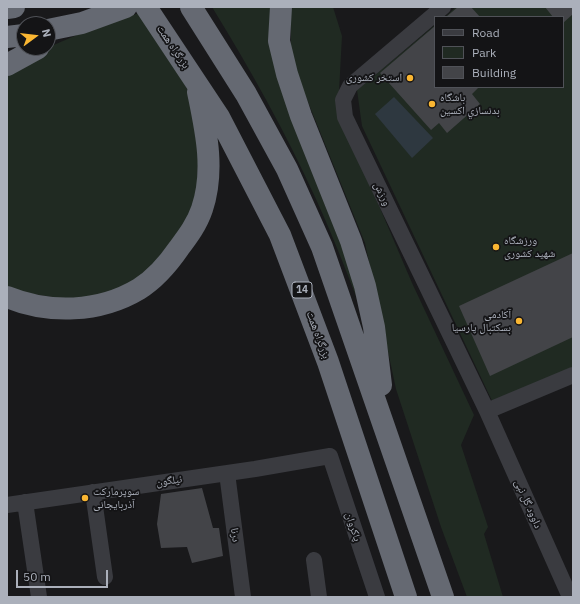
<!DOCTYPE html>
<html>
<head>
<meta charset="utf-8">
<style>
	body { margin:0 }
	#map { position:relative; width:580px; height:604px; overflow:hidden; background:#19191b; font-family:"IBM Plex Sans",sans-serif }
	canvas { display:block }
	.frame { position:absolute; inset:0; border:8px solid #abb0bb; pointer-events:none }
	.legend { position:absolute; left:434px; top:16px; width:130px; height:72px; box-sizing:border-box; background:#141416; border:1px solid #505258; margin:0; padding:5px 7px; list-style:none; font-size:12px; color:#abb0bb }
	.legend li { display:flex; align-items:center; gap:8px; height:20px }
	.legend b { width:20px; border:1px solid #505258 }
	.north { position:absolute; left:16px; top:16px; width:40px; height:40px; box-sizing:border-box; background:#141416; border:1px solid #505258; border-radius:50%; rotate:75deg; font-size:11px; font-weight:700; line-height:16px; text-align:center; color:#abb0bb }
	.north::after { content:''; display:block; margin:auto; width:14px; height:18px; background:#fab632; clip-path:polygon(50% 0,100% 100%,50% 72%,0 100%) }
	.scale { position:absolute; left:16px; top:570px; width:92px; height:18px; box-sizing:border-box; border:2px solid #abb0bb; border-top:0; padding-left:5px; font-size:12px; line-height:14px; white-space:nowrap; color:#abb0bb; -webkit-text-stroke:3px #141416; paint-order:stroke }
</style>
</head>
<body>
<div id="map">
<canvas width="580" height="604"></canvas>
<div class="frame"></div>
<ul class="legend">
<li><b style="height:5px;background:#3a3b40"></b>Road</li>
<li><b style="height:11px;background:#202a22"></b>Park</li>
<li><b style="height:11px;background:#434448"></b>Building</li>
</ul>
<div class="north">N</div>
<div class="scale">50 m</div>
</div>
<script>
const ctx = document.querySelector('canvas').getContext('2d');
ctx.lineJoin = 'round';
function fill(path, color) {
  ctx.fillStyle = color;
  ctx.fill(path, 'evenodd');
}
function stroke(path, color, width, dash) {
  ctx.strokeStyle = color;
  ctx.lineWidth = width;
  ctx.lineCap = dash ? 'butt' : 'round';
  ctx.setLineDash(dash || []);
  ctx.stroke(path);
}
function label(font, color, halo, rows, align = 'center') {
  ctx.font = font + ' "IBM Plex Sans","Noto Naskh Arabic",sans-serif';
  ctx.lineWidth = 3.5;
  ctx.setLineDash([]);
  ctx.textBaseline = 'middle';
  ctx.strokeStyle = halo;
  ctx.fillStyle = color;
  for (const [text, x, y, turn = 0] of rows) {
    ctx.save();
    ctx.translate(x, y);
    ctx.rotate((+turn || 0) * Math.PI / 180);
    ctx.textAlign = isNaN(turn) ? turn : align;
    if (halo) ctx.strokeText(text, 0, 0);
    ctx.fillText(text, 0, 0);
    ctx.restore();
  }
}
fill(new Path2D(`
	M212 7H275L328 202 368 327C351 284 335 240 315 197 285 131 250 69 212 7Z
	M293 7H333L342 36 338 110 412 283 474 415 461 445 488 527 484 534 503 597H467L441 527 396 389 365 243 291 60V11Z
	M456 7H573V368L494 405 362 126 357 90 435 25V87H563V17H445Z
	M142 12 184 81 200 121 196 208 143 280 85 302 7 290V71L49 47 84 32Z`), '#202a22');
fill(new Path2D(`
	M394 97 433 138 412 158 375 114Z`), '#2e3840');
fill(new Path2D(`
	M458 7H471L480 17H446Z
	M545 7H573V14L563 23V17H553Z
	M435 26V87H479L472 94 480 104 447 133 439 123 431 130 380 73Z
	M573 253V337L490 376 459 306Z
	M202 488 213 528H219L223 556 192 563 187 547 161 548 157 524 161 494Z`), '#434448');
stroke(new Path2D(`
	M443 7 350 86 343 100 345 117 487 411 570 597
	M487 411 573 375
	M227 473 243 597
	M93 492 105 577
	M25 502 39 597
	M7 505 255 469 330 456 377 597
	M314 560 319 597`), '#3a3b40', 16);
stroke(new Path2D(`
	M146 7 219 117 280 235 328 362 406 597
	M191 7 246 94 287 169 322 247 443 597
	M281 7 279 41 287 74 301 116 351 241 365 286 374 327 381 385
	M7 8 14 7
	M48 30 82 23 126 7
	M7 37 24 35
	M7 65 38 48
	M7 297C49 314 99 313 139 289 155 279 168 264 179 248 188 236 197 224 202 209 215 170 206 131 198 92`), '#656972', 22);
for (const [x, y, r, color] of [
	[410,78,4,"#fab632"],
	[432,104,4,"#fab632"],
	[496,247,4,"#fab632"],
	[519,321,4,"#fab632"],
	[85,498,4,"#fab632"]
]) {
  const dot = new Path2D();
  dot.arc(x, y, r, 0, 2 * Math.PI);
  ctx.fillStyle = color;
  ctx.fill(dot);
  stroke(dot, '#141416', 1.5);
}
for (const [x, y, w] of [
	[302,290,20]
]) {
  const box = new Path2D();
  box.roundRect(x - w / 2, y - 8, w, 16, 3);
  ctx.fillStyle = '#141416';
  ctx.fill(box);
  stroke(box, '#abb0bb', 1);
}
label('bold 10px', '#abb0bb', null, [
	["14",302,290]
]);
label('11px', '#abb0bb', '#141416', [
	["بزرگراه همت",173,47,56],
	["ورزش",382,194,64],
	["بزرگراه همت",318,335,70],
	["نیلگون",169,481,-8],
	["داوود گل نبی",528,504,66],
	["پاکروان",353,527,72],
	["درنا",235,535,83]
]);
label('11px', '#abb0bb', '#141416', [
	["استخر کشوری",402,78,"right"],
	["باشگاه",440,98],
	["بدنسازي اكسين",440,111],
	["ورزشگاه",504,241],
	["شهید کشوری",504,254],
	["آکادمی",511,315,"right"],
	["بسکتبال پارسیا",511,328,"right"],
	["سوپرمارکت",93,492],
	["آذربایجانی",93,505]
], 'left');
</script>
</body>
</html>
